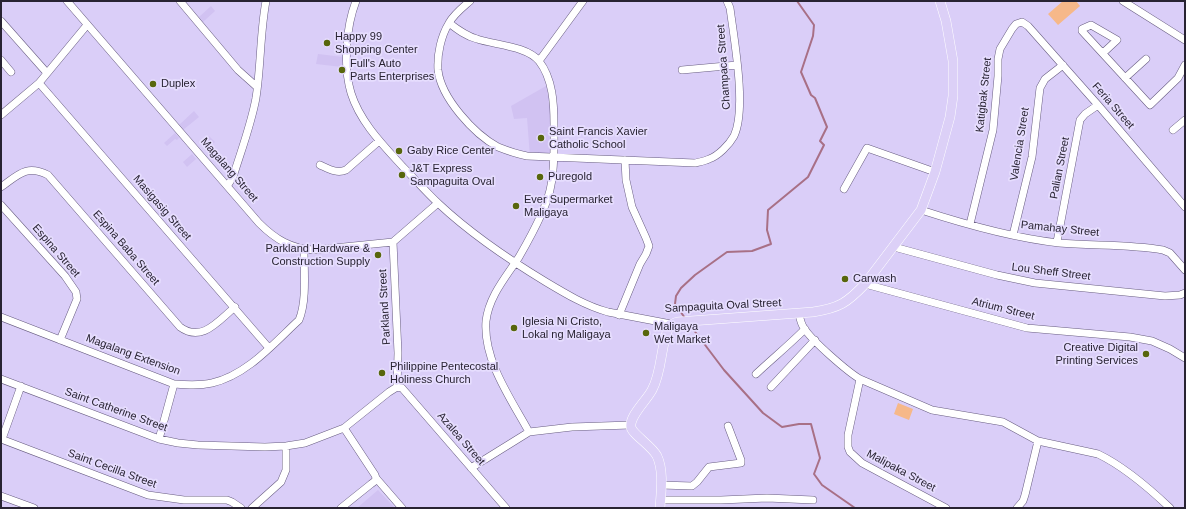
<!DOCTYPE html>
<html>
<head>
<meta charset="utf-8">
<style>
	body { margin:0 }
	#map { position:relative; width:1186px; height:509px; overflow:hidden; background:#dacef8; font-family:Helvetica,sans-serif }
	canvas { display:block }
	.frame { position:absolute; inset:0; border:2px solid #282332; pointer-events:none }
</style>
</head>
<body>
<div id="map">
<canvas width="1186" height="509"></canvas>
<div class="frame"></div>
</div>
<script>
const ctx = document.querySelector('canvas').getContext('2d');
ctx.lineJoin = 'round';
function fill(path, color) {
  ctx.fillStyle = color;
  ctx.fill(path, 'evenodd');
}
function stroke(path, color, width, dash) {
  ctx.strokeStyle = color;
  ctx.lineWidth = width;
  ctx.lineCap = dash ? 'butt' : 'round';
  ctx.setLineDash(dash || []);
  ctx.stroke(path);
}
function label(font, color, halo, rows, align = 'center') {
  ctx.font = font + ' Helvetica,sans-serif';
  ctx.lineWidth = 3.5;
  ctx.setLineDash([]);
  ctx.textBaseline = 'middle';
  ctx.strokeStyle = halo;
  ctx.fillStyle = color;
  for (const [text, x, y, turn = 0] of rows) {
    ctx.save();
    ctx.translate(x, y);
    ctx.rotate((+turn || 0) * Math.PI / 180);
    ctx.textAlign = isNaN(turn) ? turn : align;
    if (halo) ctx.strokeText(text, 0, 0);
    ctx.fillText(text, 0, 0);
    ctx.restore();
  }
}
fill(new Path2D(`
	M211 6 215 11 203 22 199 17Z
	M318 54 343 57 342 67 316 64Z
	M546 86 553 113 554 157H530L527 118 514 119 511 106Z
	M194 111 199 117 183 130 179 125Z
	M175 133 179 138 177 140 175 139 167 146 164 143Z
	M209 136 215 142 207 149 201 143Z
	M192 154 196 159 187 167 183 162Z
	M378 490 395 508H357Z`), '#d1c2f2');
fill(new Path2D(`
	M1063 1H1076L1080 6 1058 25 1048 14Z
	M898 403 913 409 909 420 894 414Z`), '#f6b889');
stroke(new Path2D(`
	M685 318 675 304 676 296 681 288 695 275 727 252 752 251 771 244 767 230 768 210 808 177 824 145 820 141 827 127 815 98 811 95 801 72 813 36 814 25 797 1
	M690 325 724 370 763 413 782 427 799 424H811L820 458 814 474 822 485 855 508`), '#a87086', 2);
const minor = new Path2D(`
	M67 1 259 223C275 239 291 249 314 250L393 242
	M180 1 238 70 257 87
	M356 1C346 27 343 66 351 93 360 122 383 145 403 167 415 179 426 192 439 204 471 234 508 259 546 282 566 294 586 306 608 312L671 324
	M470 1C462 8 454 14 449 23 441 36 437 54 438 70 441 98 474 134 498 147 508 151 517 154 527 156L695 163C699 162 705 161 709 159 718 156 729 145 734 136 747 109 734 39 730 8L727 1
	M1123 1 1185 40
	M1 21 47 73
	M449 23C458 30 466 36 477 39 495 45 527 46 539 61 553 79 554 104 554 125 554 145 555 165 551 185 548 206 530 238 519 257 506 277 489 296 486 321 483 360 511 399 529 432
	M1103 53 1117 40 1091 25 1082 29V31L1150 105 1178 78 1185 65
	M1 60 11 72
	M539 61 583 1
	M682 70 737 65
	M1125 78 1146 59
	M39 83 269 348
	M1 115 39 83 87 25
	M1173 130 1185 120
	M320 165C329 169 337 174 346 170L379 141
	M228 185 233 177C241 151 251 125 256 98 261 66 260 33 266 1
	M1 187C18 175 26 164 48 175L180 327C202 343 218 321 235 307
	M844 189 867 148 935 172
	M1 205 65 276 76 292 77 299 60 340
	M921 210C964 224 1014 238 1059 243 1093 246 1129 244 1163 250L1170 253 1185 270
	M970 224 993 130 998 76V59L1000 49 1012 29 1016 24 1022 22 1028 26 1098 105 1185 207
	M1013 235 1032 157 1040 88 1045 79 1063 65
	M393 242 398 353 397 387
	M393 242 438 203
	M1057 242 1080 120 1085 114 1098 105
	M894 247 997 275 1035 283 1165 296 1180 295 1185 293
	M865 284 1027 328 1130 337 1152 341 1170 349 1185 358
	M799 314C800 319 801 324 804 328 812 341 848 372 860 379L932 410 1003 422 1038 441 1098 454C1123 466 1150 489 1170 508
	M619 315 640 264 646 254 649 246 646 238 632 207 626 180 625 160
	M1 317 174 384C187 385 199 386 212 383 247 375 273 344 299 320 307 301 304 271 304 249
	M756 374C772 359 789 345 805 329
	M1 379 159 439 178 443 198 445 265 447 286 446 305 443 344 428 389 392 397 387
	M860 379 848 435V447L850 452 862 463 946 508
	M397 387 402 388 506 508
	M771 387 815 340
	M344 428 375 475 376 478 402 508
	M1 439 148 495 184 500H227L232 502 241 508
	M2 439 21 386
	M159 439 174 384
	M471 468 529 432 572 427 630 425
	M661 485 692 486 697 482 709 467 741 463V460L728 426
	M1 496 34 508
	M661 500H721L767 498 813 500
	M252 508 281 482 286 470V446
	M341 508 371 484 375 481 376 478
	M1017 508 1023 501 1025 495 1038 441`);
const major = new Path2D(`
	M660 508C661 492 664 471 657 456 652 446 632 434 631 427 629 416 647 400 652 390 663 370 660 343 670 325L677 322 813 312C839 308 847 303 865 284L921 210 935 172 950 117 953 96V61L946 21 940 1`);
stroke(minor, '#685d81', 8);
stroke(major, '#fff', 10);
stroke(minor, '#fff', 7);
stroke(major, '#dcd0f7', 9);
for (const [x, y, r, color] of [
	[327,43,4,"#58660c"],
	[342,70,4,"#58660c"],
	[153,84,4,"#58660c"],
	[541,138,4,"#58660c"],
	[399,151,4,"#58660c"],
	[402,175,4,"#58660c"],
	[540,177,4,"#58660c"],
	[516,206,4,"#58660c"],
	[378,255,4,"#58660c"],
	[845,279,4,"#58660c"],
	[514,328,4,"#58660c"],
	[646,333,4,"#58660c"],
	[1146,354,4,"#58660c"],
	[382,373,4,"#58660c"]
]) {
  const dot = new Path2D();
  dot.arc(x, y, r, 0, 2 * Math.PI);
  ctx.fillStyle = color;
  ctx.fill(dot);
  stroke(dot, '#e6ddfe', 1.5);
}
label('11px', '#282332', '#e6ddfe', [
	["Happy 99",335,37],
	["Shopping Center",335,50],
	["Full's Auto",350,64],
	["Parts Enterprises",350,77],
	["Duplex",161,84],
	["Saint Francis Xavier",549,132],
	["Catholic School",549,145],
	["Gaby Rice Center",407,151],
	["J&T Express",410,169],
	["Sampaguita Oval",410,182],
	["Puregold",548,177],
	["Ever Supermarket",524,200],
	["Maligaya",524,213],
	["Parkland Hardware &",370,249,"right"],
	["Construction Supply",370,262,"right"],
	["Carwash",853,279],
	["Iglesia Ni Cristo,",522,322],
	["Lokal ng Maligaya",522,335],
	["Maligaya",654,327],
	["Wet Market",654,340],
	["Creative Digital",1138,348,"right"],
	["Printing Services",1138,361,"right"],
	["Philippine Pentecostal",390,367],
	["Holiness Church",390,380]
], 'left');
label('11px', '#282332', '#e6ddfe', [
	["Champaca Street",724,67,-94],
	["Katigbak Street",984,95,-84],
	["Feria Street",1113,106,49],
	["Valencia Street",1020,144,-81],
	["Palian Street",1060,168,-79],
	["Magalang Street",229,170,49],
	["Masigasig Street",162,208,49],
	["Pamahay Street",1060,229,6],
	["Espina Baba Street",126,248,49],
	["Espina Street",56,251,49],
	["Lou Sheff Street",1051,272,7],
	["Sampaguita Oval Street",723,306,-3],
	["Parkland Street",385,307,-93],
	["Atrium Street",1003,309,14],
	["Magalang Extension",133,355,20],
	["Saint Catherine Street",116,410,20],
	["Azalea Street",461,439,49],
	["Saint Cecilla Street",112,469,20],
	["Malipaka Street",901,471,28]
]);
</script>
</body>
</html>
